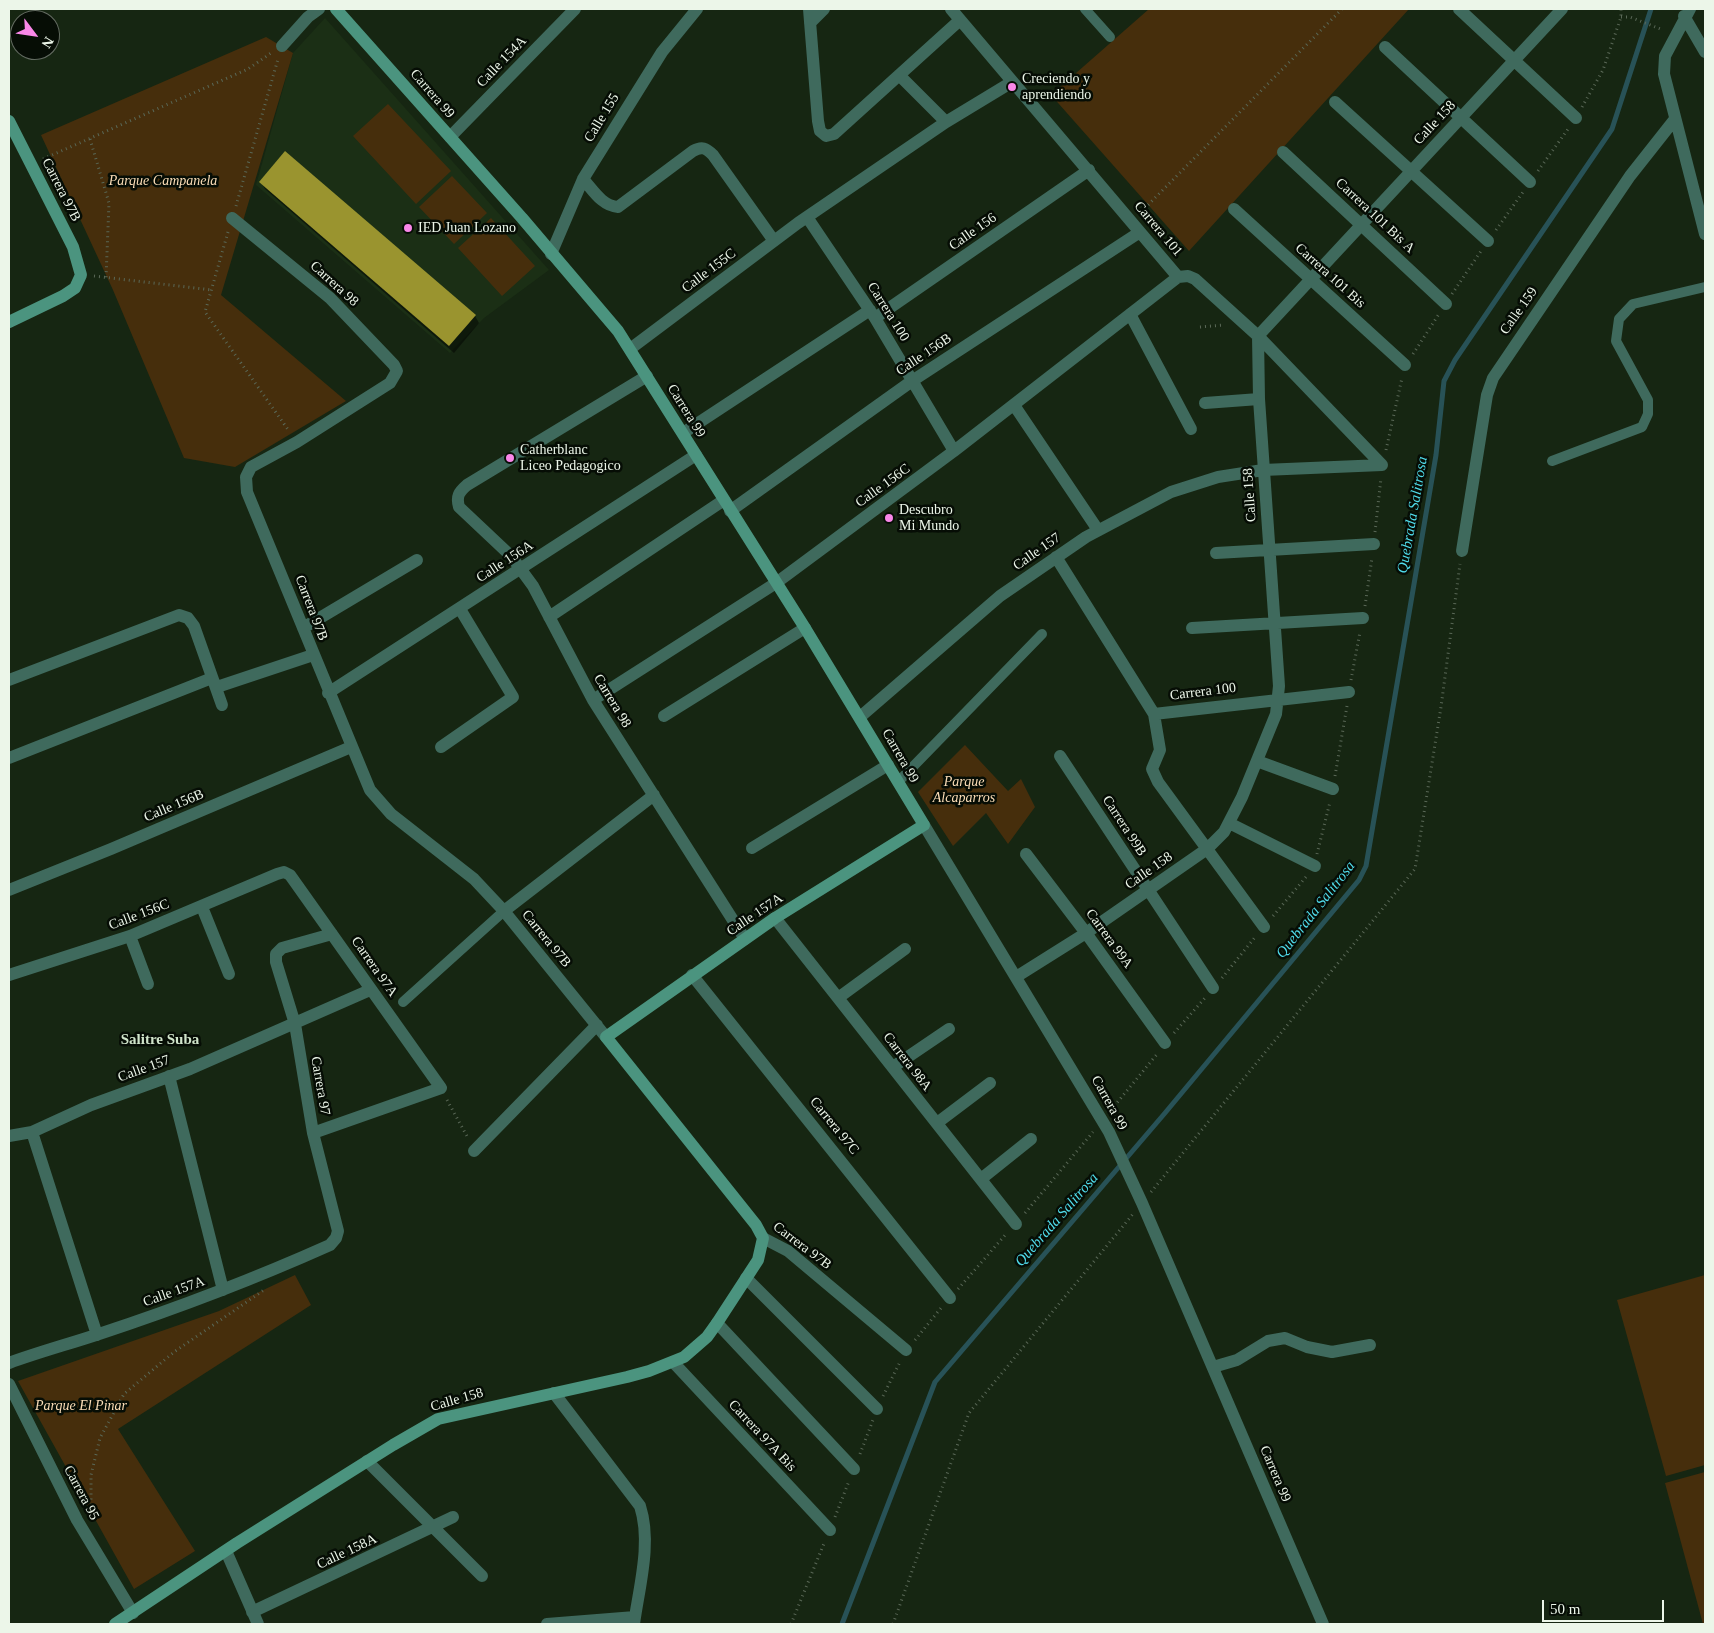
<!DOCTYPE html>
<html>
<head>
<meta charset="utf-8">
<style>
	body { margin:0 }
	#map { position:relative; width:1714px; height:1633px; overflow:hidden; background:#162612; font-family:Georgia,serif }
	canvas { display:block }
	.frame { position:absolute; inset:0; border:10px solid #ecf6e9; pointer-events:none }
	.north { position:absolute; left:10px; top:10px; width:50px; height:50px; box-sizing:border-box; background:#060d05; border:1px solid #626a60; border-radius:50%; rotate:121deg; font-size:14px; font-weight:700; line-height:20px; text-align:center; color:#ecf6e9 }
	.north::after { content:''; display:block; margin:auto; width:18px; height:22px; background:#f987e8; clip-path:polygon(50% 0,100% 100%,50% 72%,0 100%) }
	.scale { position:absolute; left:1542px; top:1600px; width:122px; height:22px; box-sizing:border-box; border:2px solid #ecf6e9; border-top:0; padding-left:6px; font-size:15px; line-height:18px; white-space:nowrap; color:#ecf6e9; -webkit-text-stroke:4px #060d05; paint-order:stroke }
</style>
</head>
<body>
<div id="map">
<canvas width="1714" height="1633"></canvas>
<div class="frame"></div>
<div class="north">N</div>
<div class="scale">50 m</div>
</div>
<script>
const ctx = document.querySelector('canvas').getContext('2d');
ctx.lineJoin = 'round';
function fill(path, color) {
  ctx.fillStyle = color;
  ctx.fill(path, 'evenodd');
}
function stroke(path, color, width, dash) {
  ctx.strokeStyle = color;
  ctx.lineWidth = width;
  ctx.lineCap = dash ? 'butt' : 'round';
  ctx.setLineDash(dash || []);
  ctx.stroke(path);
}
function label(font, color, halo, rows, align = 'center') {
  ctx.font = font + ' Georgia,serif';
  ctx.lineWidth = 5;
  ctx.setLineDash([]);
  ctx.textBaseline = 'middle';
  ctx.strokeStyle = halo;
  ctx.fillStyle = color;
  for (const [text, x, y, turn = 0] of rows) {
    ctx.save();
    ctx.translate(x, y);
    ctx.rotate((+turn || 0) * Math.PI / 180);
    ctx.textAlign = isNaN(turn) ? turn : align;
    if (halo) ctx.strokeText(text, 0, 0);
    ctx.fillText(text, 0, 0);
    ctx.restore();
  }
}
fill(new Path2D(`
	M325 18 549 270 484 318 450 353 256 185 293 53Z`), '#1b2f15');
fill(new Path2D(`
	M1149 9H1409L1189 251 1051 95Z
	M266 37 293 53 221 295 346 401 235 467 184 458 113 290 41 135Z
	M388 104 451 171 416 204 353 136Z
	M452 176 487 213 454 244 419 207Z
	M491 218 535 266 502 296 458 248Z
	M965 745 1008 791 1021 779 1035 807 1008 844 986 813 953 846 918 792Z
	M295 1275 311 1305 118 1429 195 1551 134 1589 18 1381 219 1311Z
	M1705 1275V1465L1666 1476 1617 1300Z
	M1705 1472V1624H1703L1665 1483Z`), '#462e0c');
fill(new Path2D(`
	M261 182 475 316 479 323 454 353 265 189Z`), '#0007');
stroke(new Path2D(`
	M842 1624 935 1382 1165 1113 1359 880 1366 866 1436 455 1444 381 1455 360 1612 129 1651 9`), '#285257', 5);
fill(new Path2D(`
	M285 151 476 315 449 346 259 182Z`), '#9a942f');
stroke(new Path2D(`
	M1621 17H1630L1663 30
	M1582 107 1603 70 1621 17V9
	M90 139 109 203 106 278
	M43 159 248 69 271 53
	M1538 171 1568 129
	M236 206 278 59
	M1141 212 1342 9
	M1496 230 1523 192
	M228 232 205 312 289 431
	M94 276 212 290
	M1452 294 1481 251
	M1200 327 1224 325
	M1413 354 1439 314
	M1386 450 1402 378
	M1375 532 1381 478
	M1365 606 1372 558
	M1351 680 1360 632
	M1335 776 1347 706
	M1317 854 1330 802
	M1273 916 1306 877
	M1222 978 1256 936
	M1174 1033 1205 998
	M447 1100 468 1138
	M1111 1110 1158 1053
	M1151 1192 1415 869 1441 707 1460 564
	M1025 1213 1093 1132
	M958 1289 1007 1233
	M915 1340 941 1308
	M883 1396 900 1362
	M860 1454 873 1420
	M88 1513 91 1511V1475L100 1438 124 1394 174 1352 264 1290
	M835 1517 849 1481
	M791 1624 825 1541
	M893 1624 969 1413 1133 1214`), '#5a6857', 3, [1, 4]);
stroke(new Path2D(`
	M1085 9 1110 37
	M1552 461 1642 427 1648 414V400L1616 341 1619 319 1633 304 1705 287
	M898 782 1042 634
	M403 1002 504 911`), '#3f6a5d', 10);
stroke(new Path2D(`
	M809 9 818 121 820 131 826 136 834 134 960 20
	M951 9 1178 277
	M1459 9 1576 118
	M1690 9 1665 56 1664 74 1705 234
	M1684 16 1705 52
	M810 23 824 9
	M282 46 308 17 319 9
	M1385 47 1530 182
	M899 75 946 122
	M1335 102 1488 241
	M450 137 575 9
	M1283 152 1446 304
	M583 179C593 190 602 206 618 207L693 151C702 146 706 148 713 155L774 241
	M1234 209 1405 365
	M807 217 875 318 954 451
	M232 218 330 298 394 365 397 371 390 383 297 442 251 467 246 477 247 492 370 790 391 814 474 879 504 911 606 1037
	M551 254 583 179 662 52 697 9
	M1178 277 1188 276 1195 279 1258 336 1382 465
	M1130 314 1191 429
	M875 318 1089 170
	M630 349 798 223 946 122 1012 82
	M647 376 467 485C459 492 456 496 459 507L511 556 533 586 593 700 745 939
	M1205 403 1259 399
	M1014 405 1098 530
	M683 433 870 310
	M730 511 912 381 1140 232
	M1462 551 1487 395 1493 378 1630 176 1675 119
	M1216 553 1374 544
	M1056 557 1154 714 1160 750 1152 769 1158 782 1264 927
	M549 617 724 500
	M303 628 417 560
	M1192 628 1363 618
	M9 680 179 615 188 618 194 626 222 705
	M217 687 313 655
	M328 693 696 455
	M593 700 776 583 954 451 1178 277
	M1154 714 1349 692
	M664 716 805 628
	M860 717 1000 596 1086 537 1171 492 1218 477 1263 470 1382 465
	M441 747 513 697 460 609
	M1060 756 1213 988
	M9 758 212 678
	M1257 761 1333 789
	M1229 823 1315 866
	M924 825 1109 1132 1142 1203 1323 1624
	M752 848 888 765
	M1026 854 1086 933 1165 1043
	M9 890 111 849 351 747
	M202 907 229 974
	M504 911 654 795
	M775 918 1016 1224
	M130 936 148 984
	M9 975 130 936 277 874 284 872 290 875 441 1088 313 1133
	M692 975 950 1298
	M1016 977 1086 933 1207 849 1224 832 1242 797 1276 714 1279 686 1259 399 1258 336 1562 9
	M838 998 905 949
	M893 1067 949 1029
	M169 1076 223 1290
	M937 1123 990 1083
	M32 1132 97 1335
	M9 1136 32 1132 91 1105 190 1069 370 990
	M474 1151 597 1025
	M981 1179 1031 1139
	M763 1238 788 1251 906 1350
	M746 1278 877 1409
	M717 1323 854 1469
	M673 1362 830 1530
	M9 1363C39 1352 69 1344 99 1334 178 1308 254 1279 330 1245L336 1238 338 1231 313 1133 295 1024 276 962V954L282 948 332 934
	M1213 1367 1237 1360 1268 1341 1285 1338 1307 1347 1332 1352 1370 1345
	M9 1384 77 1520 133 1613
	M554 1393 640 1506C652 1543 639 1587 634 1624
	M367 1461 482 1576
	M226 1551 258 1624
	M252 1612 453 1517
	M547 1624 635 1617`), '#3f6a5d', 12);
stroke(new Path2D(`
	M9 121 73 247 81 275 75 288 63 296 9 322
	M115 1624 237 1543 393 1445 438 1419 627 1377 649 1371 684 1357 707 1337 717 1323 758 1260 763 1238 756 1225 606 1037 775 918 924 825 805 628 618 331 522 218 336 9`), '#4b947f', 12);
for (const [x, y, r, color] of [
	[1012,87,5,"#f987e8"],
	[408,228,5,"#f987e8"],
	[510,458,5,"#f987e8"],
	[889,518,5,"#f987e8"]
]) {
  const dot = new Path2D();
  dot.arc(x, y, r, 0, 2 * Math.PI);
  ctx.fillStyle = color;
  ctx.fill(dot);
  stroke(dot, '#060d05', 2);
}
label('14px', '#ecf6e9', '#060d05', [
	["Calle 154A",502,62,-46],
	["Carrera 99",432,94,49],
	["Calle 155",602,118,-59],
	["Calle 158",1435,123,-47],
	["Carrera 97B",61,190,63],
	["Carrera 101 Bis A",1375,216,43],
	["Carrera 101",1158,229,50],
	["Calle 156",973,232,-35],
	["Calle 155C",709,271,-37],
	["Carrera 101 Bis",1330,276,42],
	["Carrera 98",334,284,42],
	["Calle 159",1519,311,-55],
	["Carrera 100",888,312,58],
	["Calle 156B",924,355,-34],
	["Carrera 99",686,411,58],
	["Calle 156C",883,486,-36],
	["Calle 158",1250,495,-94],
	["Calle 157",1037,552,-35],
	["Calle 156A",505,562,-33],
	["Carrera 97B",311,608,69],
	["Carrera 100",1203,692,-7],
	["Carrera 98",612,701,59],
	["Carrera 99",900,756,60],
	["Calle 156B",174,806,-23],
	["Carrera 99B",1124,826,57],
	["Calle 158",1149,871,-35],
	["Calle 156C",139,915,-21],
	["Calle 157A",755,915,-34],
	["Carrera 97B",546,939,51],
	["Carrera 99A",1109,939,54],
	["Carrera 97A",374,967,55],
	["Carrera 98A",907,1062,52],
	["Calle 157",144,1069,-20],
	["Carrera 97",320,1086,80],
	["Carrera 99",1109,1103,61],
	["Carrera 97C",834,1126,51],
	["Carrera 97B",802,1246,37],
	["Calle 157A",174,1292,-20],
	["Calle 158",457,1400,-16],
	["Carrera 97A Bis",762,1436,47],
	["Carrera 99",1275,1474,67],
	["Carrera 95",81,1493,62],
	["Calle 158A",347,1552,-25]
]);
label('14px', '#ecf6e9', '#060d05', [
	["Creciendo y",1022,79],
	["aprendiendo",1022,95],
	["IED Juan Lozano",418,228],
	["Catherblanc",520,450],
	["Liceo Pedagogico",520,466],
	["Descubro",899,510],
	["Mi Mundo",899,526]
], 'left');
label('italic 14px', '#fadcb6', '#060d05', [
	["Parque Campanela",163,181],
	["Parque",964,782],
	["Alcaparros",964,798],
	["Parque El Pinar",81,1406]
]);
label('italic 15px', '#50dceb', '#060d05', [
	["Quebrada Salitrosa",1413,515,-80],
	["Quebrada Salitrosa",1316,910,-52],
	["Quebrada Salitrosa",1057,1220,-49]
]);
label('bold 15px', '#d0e4ca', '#060d05', [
	["Salitre Suba",160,1040]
]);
</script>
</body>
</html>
